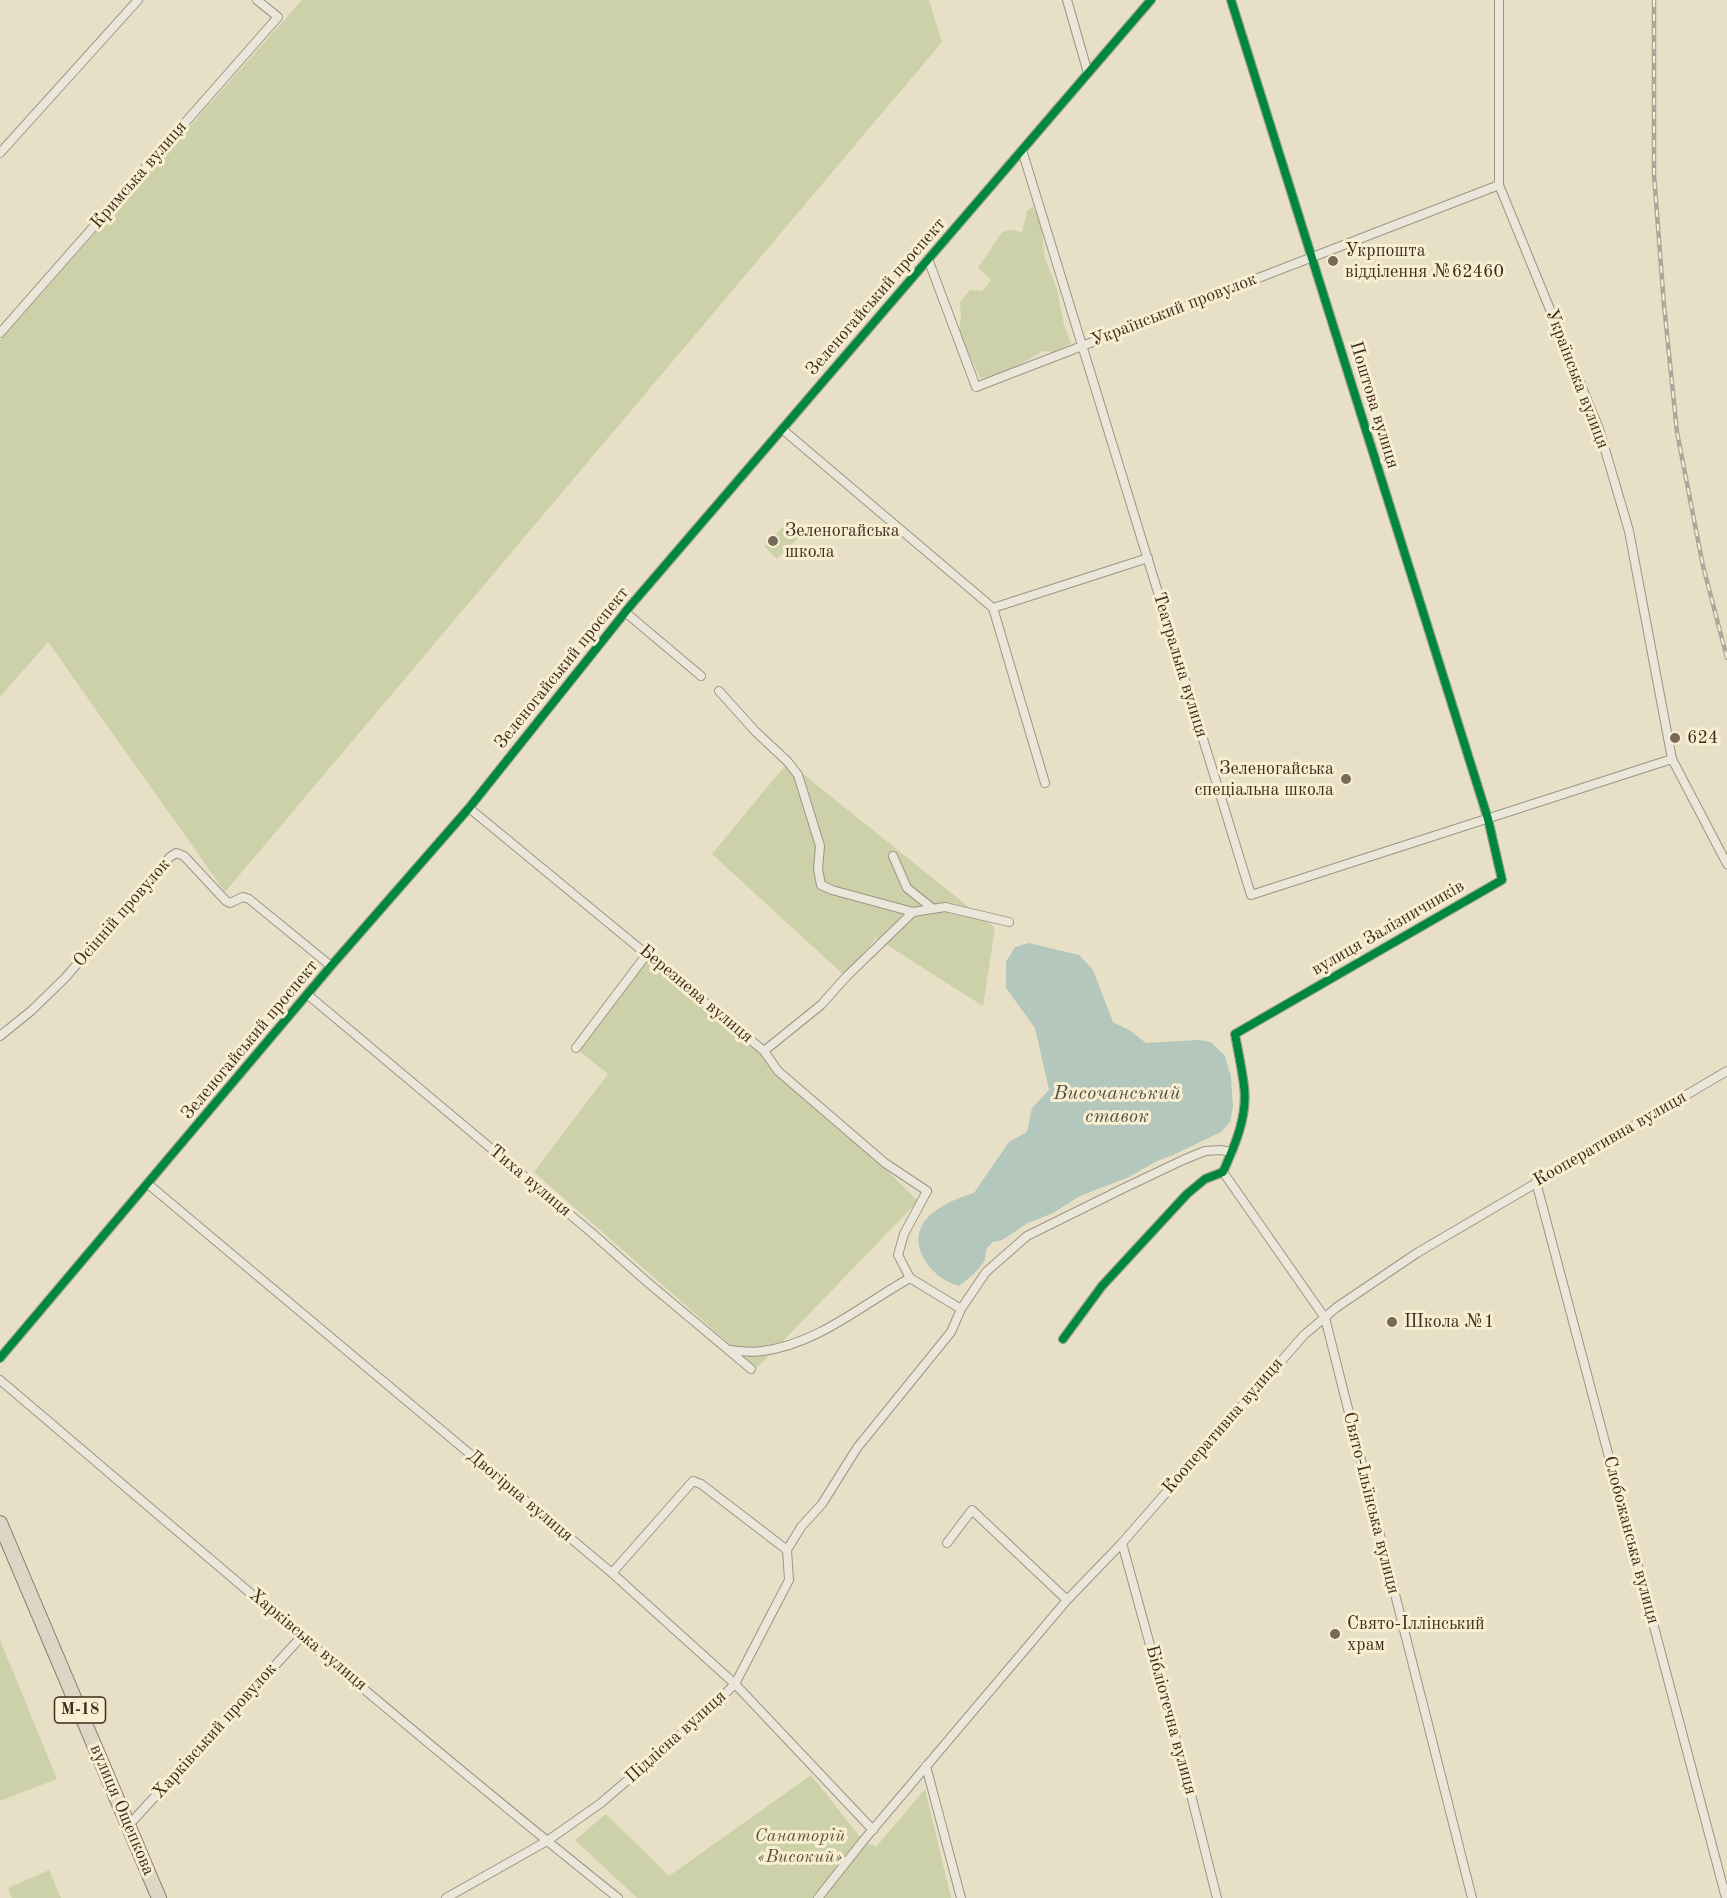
<!DOCTYPE html>
<html>
<head>
<meta charset="utf-8">
<style>
	body { margin:0 }
	canvas { display:block; background:#e7dfc6 }
</style>
</head>
<body>
<canvas width="1727" height="1898"></canvas>
<script>
const ctx = document.querySelector('canvas').getContext('2d');
ctx.lineJoin = 'round';
function fill(path, color) {
  ctx.fillStyle = color;
  ctx.fill(path, 'evenodd');
}
function stroke(path, color, width, dash) {
  ctx.strokeStyle = color;
  ctx.lineWidth = width;
  ctx.lineCap = dash ? 'butt' : 'round';
  ctx.setLineDash(dash || []);
  ctx.stroke(path);
}
function label(font, color, halo, rows, align = 'center') {
  ctx.font = font + ' "Old Standard TT",serif';
  ctx.lineWidth = 6;
  ctx.setLineDash([]);
  ctx.textBaseline = 'middle';
  ctx.strokeStyle = halo;
  ctx.fillStyle = color;
  for (const [text, x, y, turn = 0] of rows) {
    ctx.save();
    ctx.translate(x, y);
    ctx.rotate((+turn || 0) * Math.PI / 180);
    ctx.textAlign = isNaN(turn) ? turn : align;
    if (halo) ctx.strokeText(text, 0, 0);
    ctx.fillText(text, 0, 0);
    ctx.restore();
  }
}
fill(new Path2D(`
	M302 0H929L942 42 225 892 48 642 0 697V340Z
	M1033 206 1042 227 1044 255 1057 289 1064 325 1071 343 1055 352 1043 351C1024 363 1003 375 980 378L959 331 961 318 960 302 970 290 982 291 991 280 978 268 1002 232 1011 230 1022 232 1027 211Z
	M788 522 801 535 777 559 764 546Z
	M788 762 995 928 983 1006 876 938 846 977 712 854Z
	M647 954 764 1051 918 1201 757 1368 534 1172 608 1074 576 1048Z
	M0 1640 57 1779 0 1801Z
	M811 1775 863 1841 876 1847 925 1789 951 1898H637L575 1840 606 1814 669 1876Z
	M49 1870 61 1898H12L8 1888Z`), '#cdd1a9');
fill(new Path2D(`
	M1029 943 1079 955 1093 970 1113 1022 1129 1030 1146 1043 1199 1040 1211 1042 1225 1056 1231 1077 1233 1107 1230 1122 1221 1132 1173 1155 1157 1161 1129 1177 1080 1196 1053 1213 1028 1223 1002 1240 993 1242 987 1248 984 1262 974 1274 959 1286C945 1282 934 1274 926 1262 902 1223 941 1203 974 1193L1009 1142 1027 1132 1032 1108 1049 1090 1035 1028 1006 988V962L1015 947Z`), '#b4c7bc');
const street = new Path2D(`
	M1067 0 1088 73
	M1499 0V185L1599 429 1629 531 1672 759 1727 864
	M1022 150 1251 895 1672 759
	M0 153 138 0
	M928 259 976 387 1499 185
	M0 333 278 17 257 0
	M782 429 993 608 1045 783
	M993 608 1148 558
	M625 612 701 676
	M719 691 755 731 788 762 798 775 820 846 818 869 821 885 832 890 913 912 945 907 1009 922
	M469 808 764 1051 821 1005 846 977 913 912
	M893 856 907 888 932 908
	M308 995 592 1233 646 1281 751 1369
	M0 1036 31 1011 65 978 170 857 176 853 184 856 226 901 230 903 243 897 249 899 331 966
	M576 1048 647 954
	M764 1051 778 1071 885 1163 927 1191 904 1234 898 1255 910 1278 961 1309
	M1223 1172 1325 1318 1472 1898
	M1536 1182 1726 1898
	M148 1184 612 1573 735 1684 873 1830
	M1063 1339 1102 1286 1187 1194 1205 1179 1223 1172C1235 1145 1248 1116 1244 1086 1242 1069 1238 1051 1235 1034L1502 880 1488 819 1231 0
	M730 1350C741 1351 752 1353 762 1351 818 1344 863 1304 910 1278
	M0 1358 331 966 469 808 631 605 1151 0
	M0 1380C205 1554 408 1730 618 1898
	M947 1543 972 1510 1067 1600
	M1122 1543 1189 1787 1217 1898
	M612 1573 693 1481 701 1484 787 1550
	M926 1766 961 1898
	M128 1826 302 1636
	M446 1898 547 1841 601 1803 703 1715 735 1684 789 1580 787 1550 801 1527 822 1504 857 1448 951 1332 961 1309 986 1272 1027 1236 1122 1189 1183 1160 1205 1151 1220 1150 1232 1152
	M818 1898 863 1841 1067 1600 1122 1543 1304 1335 1337 1307 1417 1253 1727 1071`);
const highway = new Path2D(`
	M0 1523 159 1898`);
stroke(street, '#9c9586', 10);
stroke(highway, '#847d6f', 16);
stroke(street, '#eae7da', 8);
stroke(highway, '#ded6c5', 14);
const rail = new Path2D(`
	M1654 0V175L1664 305 1677 432 1703 566 1727 658`);
stroke(rail, '#aca79c', 4.5);
stroke(rail, '#f8eed1', 2, [7]);
stroke(new Path2D(`
	M1063 1339 1102 1286 1187 1194 1205 1179 1223 1172C1235 1145 1248 1116 1244 1086 1242 1069 1238 1051 1235 1034L1502 880 1488 819 1231 0
	M0 1358 331 966 469 808 631 605 1151 0`), '#00873e', 8);
for (const [x, y, r, color] of [
	[1333,261,6,"#796958"],
	[773,541,6,"#796958"],
	[1675,738,6,"#796958"],
	[1346,779,6,"#796958"],
	[1392,1322,6,"#796958"],
	[1335,1634,6,"#796958"]
]) {
  const dot = new Path2D();
  dot.arc(x, y, r, 0, 2 * Math.PI);
  ctx.fillStyle = color;
  ctx.fill(dot);
  stroke(dot, '#f8eed1', 2);
}
for (const [x, y, w] of [
	[80,1710,51]
]) {
  const box = new Path2D();
  box.roundRect(x - w / 2, y - 13, w, 26, 4.5);
  ctx.fillStyle = '#f8eed1';
  ctx.fill(box);
  stroke(box, '#3e2a1d', 1.5);
}
label('bold 16px', '#3e2a1d', null, [
	["М-18",80,1710]
]);
label('18px', '#3e2a1d', '#f8eed1', [
	["Кримська вулиця",139,175,-49],
	["Зеленогайський проспект",876,297,-49],
	["Український провулок",1174,310,-21],
	["Українська вулиця",1577,379,69],
	["Поштова вулиця",1374,405,73],
	["Театральна вулиця",1180,665,73],
	["Зеленогайський проспект",562,668,-51],
	["Осінній провулок",122,913,-49],
	["вулиця Залізничників",1388,928,-30],
	["Березнева вулиця",696,994,40],
	["Зеленогайський проспект",250,1040,-50],
	["Кооперативна вулиця",1610,1139,-30],
	["Тиха вулиця",530,1181,40],
	["Кооперативна вулиця",1223,1426,-49],
	["Двогірна вулиця",520,1496,40],
	["Свято-Ільїнська вулиця",1371,1503,76],
	["Слобожанська вулиця",1631,1540,75],
	["Харківська вулиця",308,1640,40],
	["Бібліотечна вулиця",1171,1720,75],
	["Харківський провулок",215,1731,-48],
	["Підлісна вулиця",676,1737,-42],
	["вулиця Ощепкова",122,1810,67]
]);
label('18px', '#3e2a1d', '#f8eed1', [
	["Укрпошта",1345,251],
	["відділення №62460",1345,272],
	["Зеленогайська",785,531],
	["школа",785,552],
	["624",1687,738],
	["Зеленогайська",1334,769,"right"],
	["спеціальна школа",1334,790,"right"],
	["Школа №1",1404,1322],
	["Свято-Іллінський",1347,1624],
	["храм",1347,1645]
], 'left');
label('italic 18px', '#5c513a', '#f8eed1', [
	["Санаторій",800,1836],
	["«Високий»",800,1857]
]);
label('italic 20px', '#564f44', '#f8eed1', [
	["Височанський",1117,1094],
	["ставок",1117,1117]
]);
</script>
</body>
</html>
